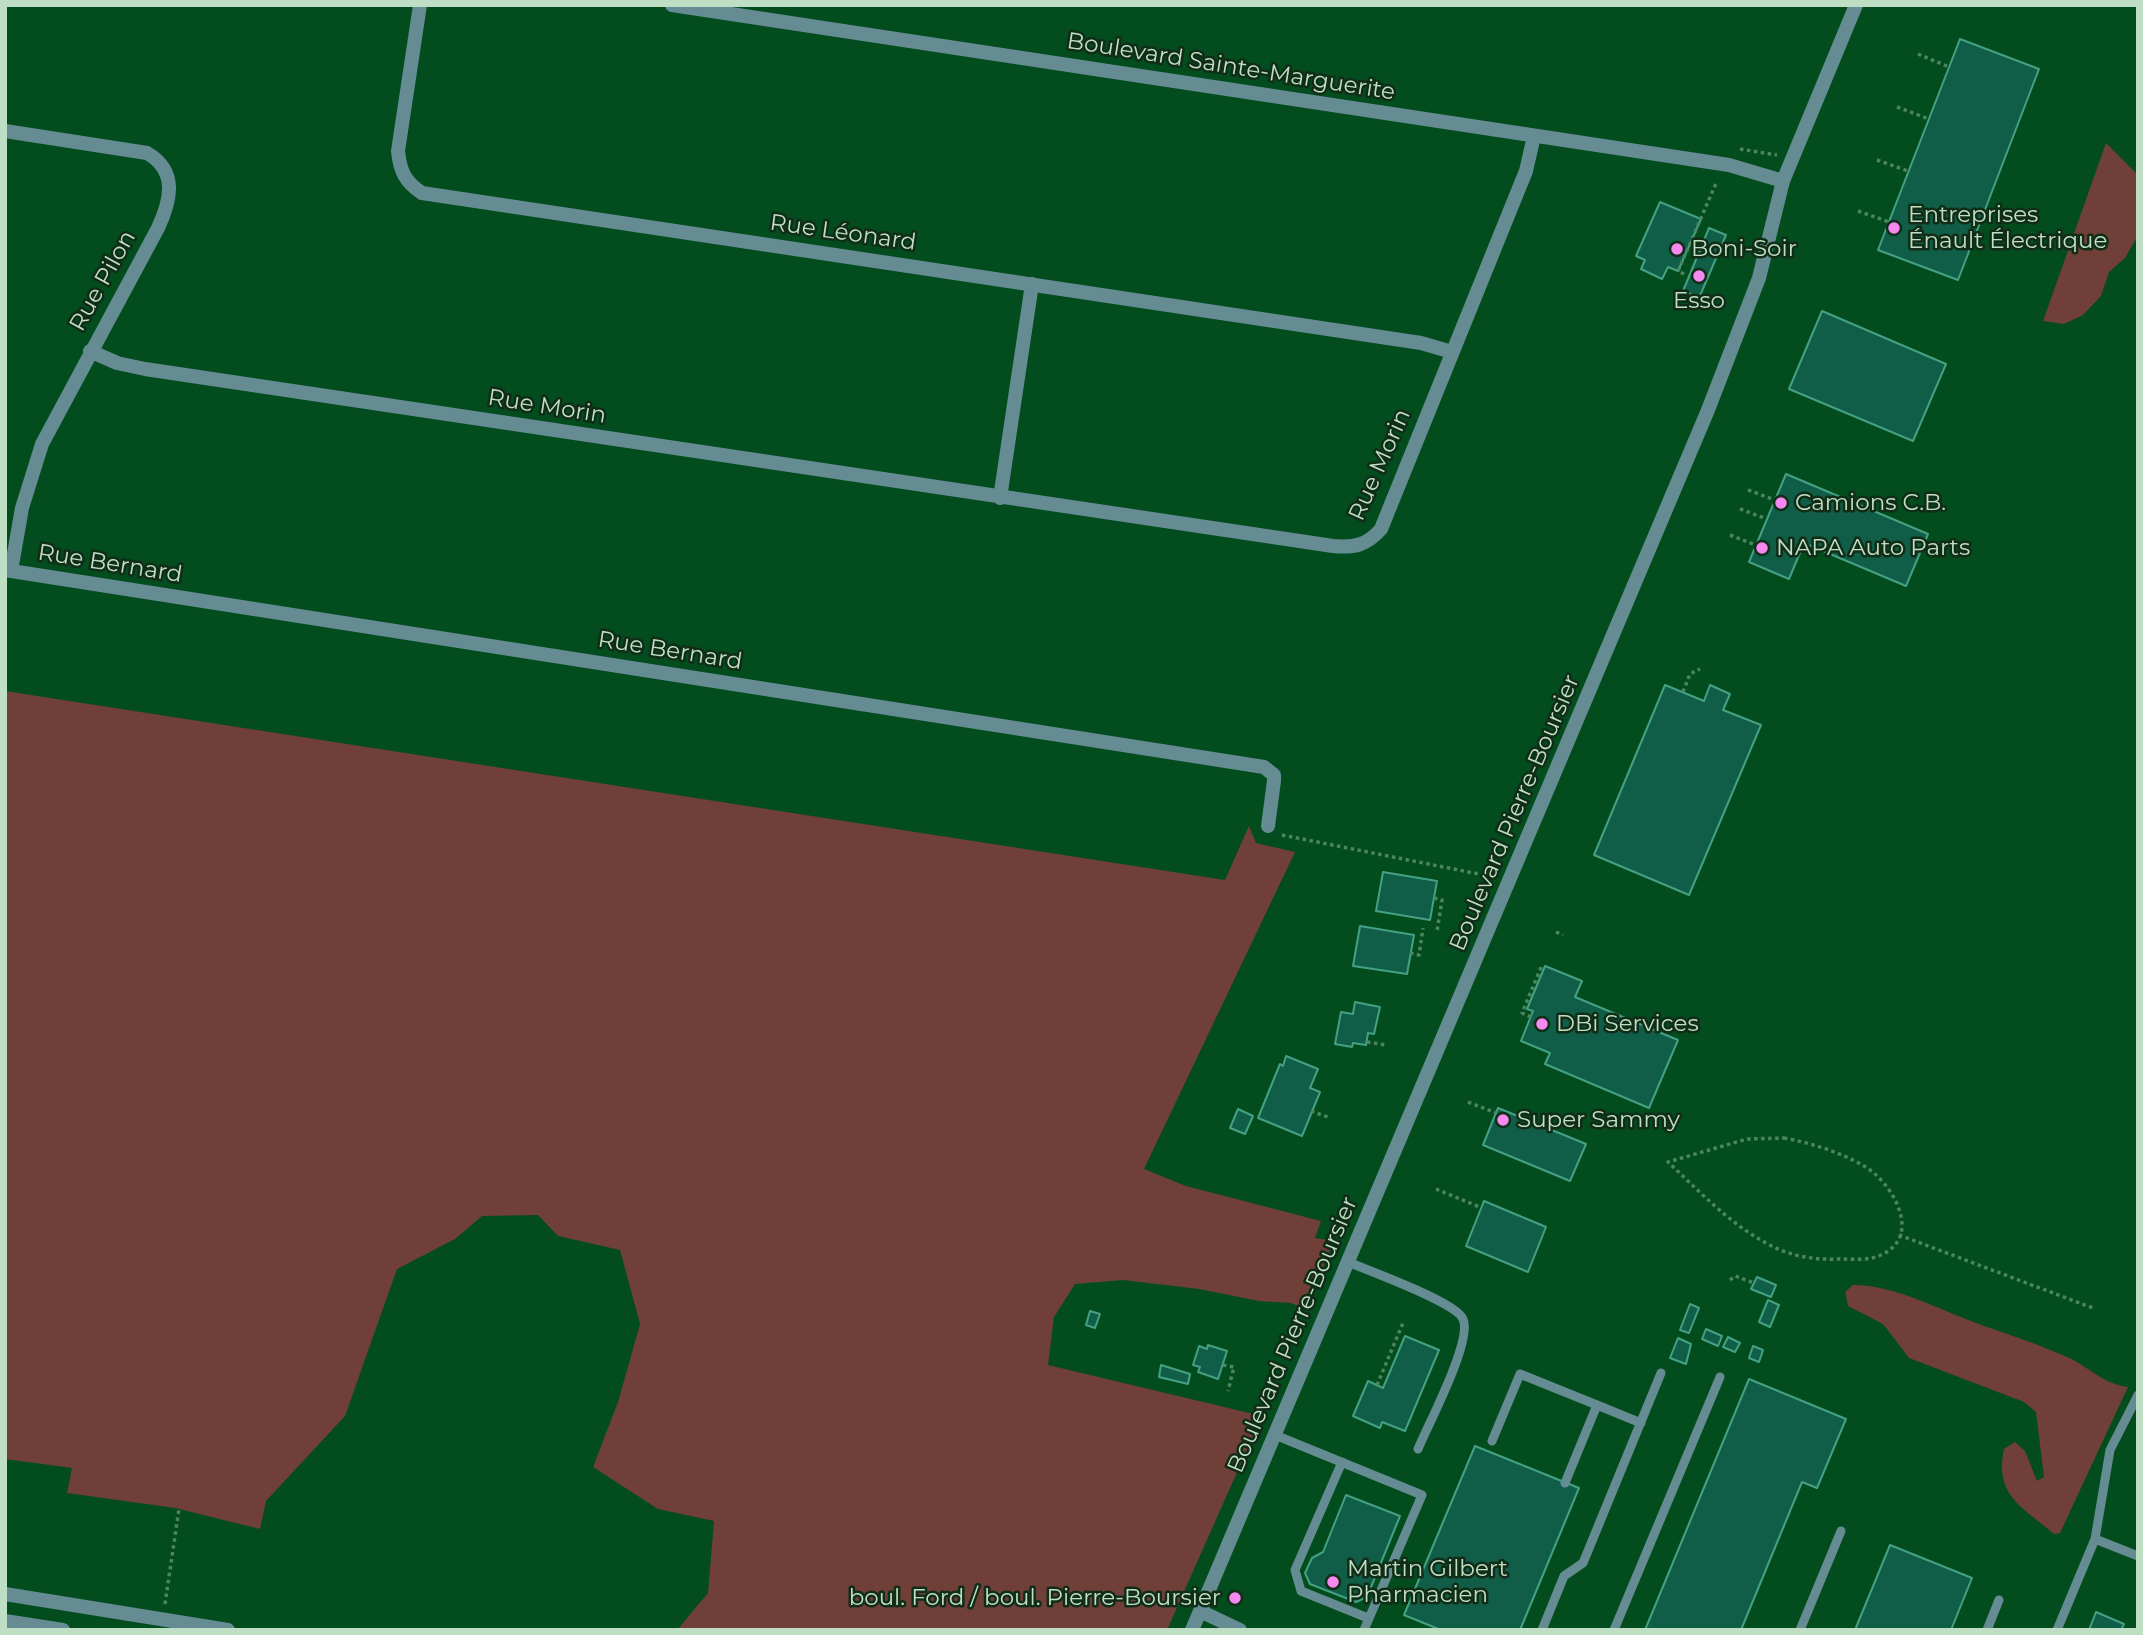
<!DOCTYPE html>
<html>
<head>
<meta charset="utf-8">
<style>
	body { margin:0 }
	#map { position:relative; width:2143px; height:1635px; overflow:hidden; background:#034c1e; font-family:Montserrat,sans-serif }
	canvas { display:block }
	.frame { position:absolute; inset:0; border:7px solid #bfdfc4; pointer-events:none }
</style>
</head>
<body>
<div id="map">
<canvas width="2143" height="1635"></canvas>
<div class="frame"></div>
</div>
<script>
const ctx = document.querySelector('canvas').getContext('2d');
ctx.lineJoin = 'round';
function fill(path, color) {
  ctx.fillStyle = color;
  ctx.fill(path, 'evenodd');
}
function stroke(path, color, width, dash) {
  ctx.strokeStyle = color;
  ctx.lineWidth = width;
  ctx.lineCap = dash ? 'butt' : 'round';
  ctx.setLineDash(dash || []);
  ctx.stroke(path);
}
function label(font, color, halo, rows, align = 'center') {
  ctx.font = font + ' Montserrat,sans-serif';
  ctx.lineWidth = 5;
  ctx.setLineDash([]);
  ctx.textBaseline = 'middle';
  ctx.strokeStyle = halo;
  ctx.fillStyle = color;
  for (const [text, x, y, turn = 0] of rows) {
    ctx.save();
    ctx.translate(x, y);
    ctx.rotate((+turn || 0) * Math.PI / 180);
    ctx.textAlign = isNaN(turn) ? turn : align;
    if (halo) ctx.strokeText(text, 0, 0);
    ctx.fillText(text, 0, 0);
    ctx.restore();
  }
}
fill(new Path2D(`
	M2106 143 2136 173 2138 235 2125 258 2109 272 2101 296 2083 315 2064 324 2043 321Z
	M5 691 1225 880 1249 826 1256 843 1295 852 1144 1169 1186 1186 1321 1221 1315 1238 1334 1241 1305 1309 1291 1303 1259 1301 1199 1289 1123 1280 1075 1284 1054 1317 1048 1365 1262 1416 1167 1630H677L708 1593 714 1521 658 1509 593 1467 618 1402 640 1324 620 1250 558 1236 538 1215 482 1216 455 1239 397 1269 345 1416 266 1501 260 1529 175 1508 67 1493 72 1468 5 1459Z
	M1853 1285C1893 1285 1934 1307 1971 1321 2003 1333 2036 1343 2067 1357 2091 1368 2103 1384 2128 1387L2060 1533 2054 1534C2023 1507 1994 1496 2004 1449L2015 1442 2025 1451 2037 1481 2044 1477 2036 1412 2024 1402 1909 1358 1883 1324 1848 1306 1845 1292Z`), '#6f3f38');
const building = new Path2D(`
	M1960 39 2039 69 1958 280 1878 250Z
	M1660 202 1701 219 1678 271 1668 267 1662 279 1641 269 1645 260 1636 256Z
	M1709 228 1726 235 1699 298 1683 291Z
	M1822 311 1946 364 1913 441 1789 389Z
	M1786 474 1928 534 1906 586 1804 543 1789 579 1749 562Z
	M1665 685 1704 701 1710 685 1730 694 1723 710 1761 725 1689 895 1594 855Z
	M1383 872 1437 881 1430 920 1376 911Z
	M1360 926 1414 935 1407 974 1353 966Z
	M1545 966 1582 981 1575 997 1678 1040 1649 1108 1545 1064 1550 1053 1521 1041 1533 1011 1527 1009Z
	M1355 1002 1380 1007 1374 1034 1368 1033 1366 1045 1353 1043 1352 1047 1335 1044 1341 1012 1353 1014Z
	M1286 1056 1318 1069 1310 1088 1320 1092 1302 1136 1258 1118 1280 1064 1283 1066Z
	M1498 1108 1586 1144 1570 1181 1483 1145Z
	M1238 1109 1253 1116 1245 1134 1230 1128Z
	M1484 1201 1546 1227 1528 1272 1466 1246Z
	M1757 1277 1776 1285 1771 1297 1751 1289Z
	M1768 1300 1779 1305 1770 1327 1759 1322Z
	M1690 1304 1699 1308 1689 1333 1680 1330Z
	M1090 1311 1100 1314 1095 1328 1086 1325Z
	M1706 1329 1722 1336 1718 1346 1702 1339Z
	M1405 1336 1439 1350 1405 1431 1382 1422 1380 1428 1353 1416 1368 1381 1383 1388Z
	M1728 1337 1740 1343 1735 1352 1723 1347Z
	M1678 1338 1691 1344 1686 1364 1670 1358Z
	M1208 1345 1227 1351 1218 1379 1198 1372 1200 1367 1193 1365 1199 1346 1207 1349Z
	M1753 1346 1763 1350 1759 1362 1749 1358Z
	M1161 1365 1190 1374 1188 1384 1159 1377Z
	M1749 1379 1846 1419 1817 1488 1802 1482 1741 1630H1645Z
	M1475 1446 1579 1488 1520 1630H1441L1404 1615Z
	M1346 1495 1400 1516 1367 1597 1356 1602 1310 1584 1305 1573 1312 1558 1323 1552Z
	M1890 1545 1972 1578 1951 1630H1855Z
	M2096 1612 2124 1624 2121 1630H2089Z`);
fill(building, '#105d48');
stroke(building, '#44a183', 2);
stroke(new Path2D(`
	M1918 54 1949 67
	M1897 107 1929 119
	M1740 149 1777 155
	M1877 160 1908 171
	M1858 211 1889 222
	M1684 274 1678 271 1717 181
	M1748 490 1775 500
	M1740 509 1767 519
	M1730 535 1756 545
	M1683 692 1690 674 1700 669
	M1282 835 1494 877
	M1434 898 1442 900 1437 931
	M1556 932 1563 935
	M1410 953 1419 955 1423 928
	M1531 1017 1522 1013 1542 965
	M1367 1042 1386 1045
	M1468 1102 1496 1113
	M1311 1111 1328 1117
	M1784 1138C1811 1143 1840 1152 1864 1166 1892 1182 1924 1236 1881 1255 1869 1261 1852 1259 1838 1259 1813 1260 1789 1256 1766 1243 1729 1223 1699 1191 1668 1162L1747 1139Z
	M1436 1189 1482 1208
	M1899 1235 2093 1308
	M1730 1280 1735 1276 1754 1283
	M1223 1365 1234 1367 1228 1391
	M1377 1385 1403 1323
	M165 1604 179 1509`), '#4c855f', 3.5, [3.5, 3.5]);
stroke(new Path2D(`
	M1348 1262C1369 1271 1456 1302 1463 1319 1473 1340 1428 1425 1418 1449
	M1275 1435 1422 1495 1364 1630
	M1492 1441 1520 1374 1597 1405
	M1342 1462 1295 1570 1301 1591 1368 1618
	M1565 1483 1597 1405 1641 1423
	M2095 1539 2138 1556
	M1542 1630 1564 1576 1583 1563 1661 1373
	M1614 1630 1720 1377
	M1800 1630 1841 1531
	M1987 1630 1999 1600
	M2057 1630 2095 1539 2110 1450 2138 1395`), '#658c93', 9);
stroke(new Path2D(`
	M420 5 398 151C400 171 405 182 422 193L1421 343 1452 352
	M5 131 147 153C178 171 171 200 158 228L42 444 22 508 11 571
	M90 351 117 363 145 369 1333 546C1355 548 1367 545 1381 529L1526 171 1534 136
	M1000 498 1032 284
	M5 570 1264 767 1274 775V781L1268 826`), '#658c93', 14);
stroke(new Path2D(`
	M672 5 1729 165 1783 181
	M5 1594 228 1630
	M1200 1611 1240 1630
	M5 1621 63 1630
	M1192 1630 1708 410 1759 278 1783 181 1856 5`), '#658c93', 14);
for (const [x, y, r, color] of [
	[1894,228,7,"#f589ef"],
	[1677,249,7,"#f589ef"],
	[1699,276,7,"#f589ef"],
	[1781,503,7,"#f589ef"],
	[1762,548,7,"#f589ef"],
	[1542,1024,7,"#f589ef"],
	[1503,1120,7,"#f589ef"],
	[1333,1582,7,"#f589ef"],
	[1235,1598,7,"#f589ef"]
]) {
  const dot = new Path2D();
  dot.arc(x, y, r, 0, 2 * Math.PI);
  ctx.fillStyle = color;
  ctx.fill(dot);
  stroke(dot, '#112c17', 2.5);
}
label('23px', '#bfdfc4', '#112c17', [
	["Boulevard Sainte-Marguerite",1231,67,9],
	["Rue Léonard",843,233,8],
	["Rue Pilon",103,281,-61],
	["Rue Morin",547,407,9],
	["Rue Morin",1380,465,-66],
	["Rue Bernard",110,564,9],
	["Rue Bernard",670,651,9],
	["Boulevard Pierre-Boursier",1515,813,-67],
	["Boulevard Pierre-Boursier",1293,1335,-67]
]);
label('23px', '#bfdfc4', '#112c17', [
	["Entreprises",1908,215],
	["Énault Électrique",1908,241],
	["Boni-Soir",1691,249],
	["Esso",1699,301,"center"],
	["Camions C.B.",1795,503],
	["NAPA Auto Parts",1776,548],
	["DBi Services",1556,1024],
	["Super Sammy",1517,1120],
	["Martin Gilbert",1347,1569],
	["Pharmacien",1347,1595],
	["boul. Ford / boul. Pierre-Boursier",1221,1598,"right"]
], 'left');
</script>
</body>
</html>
